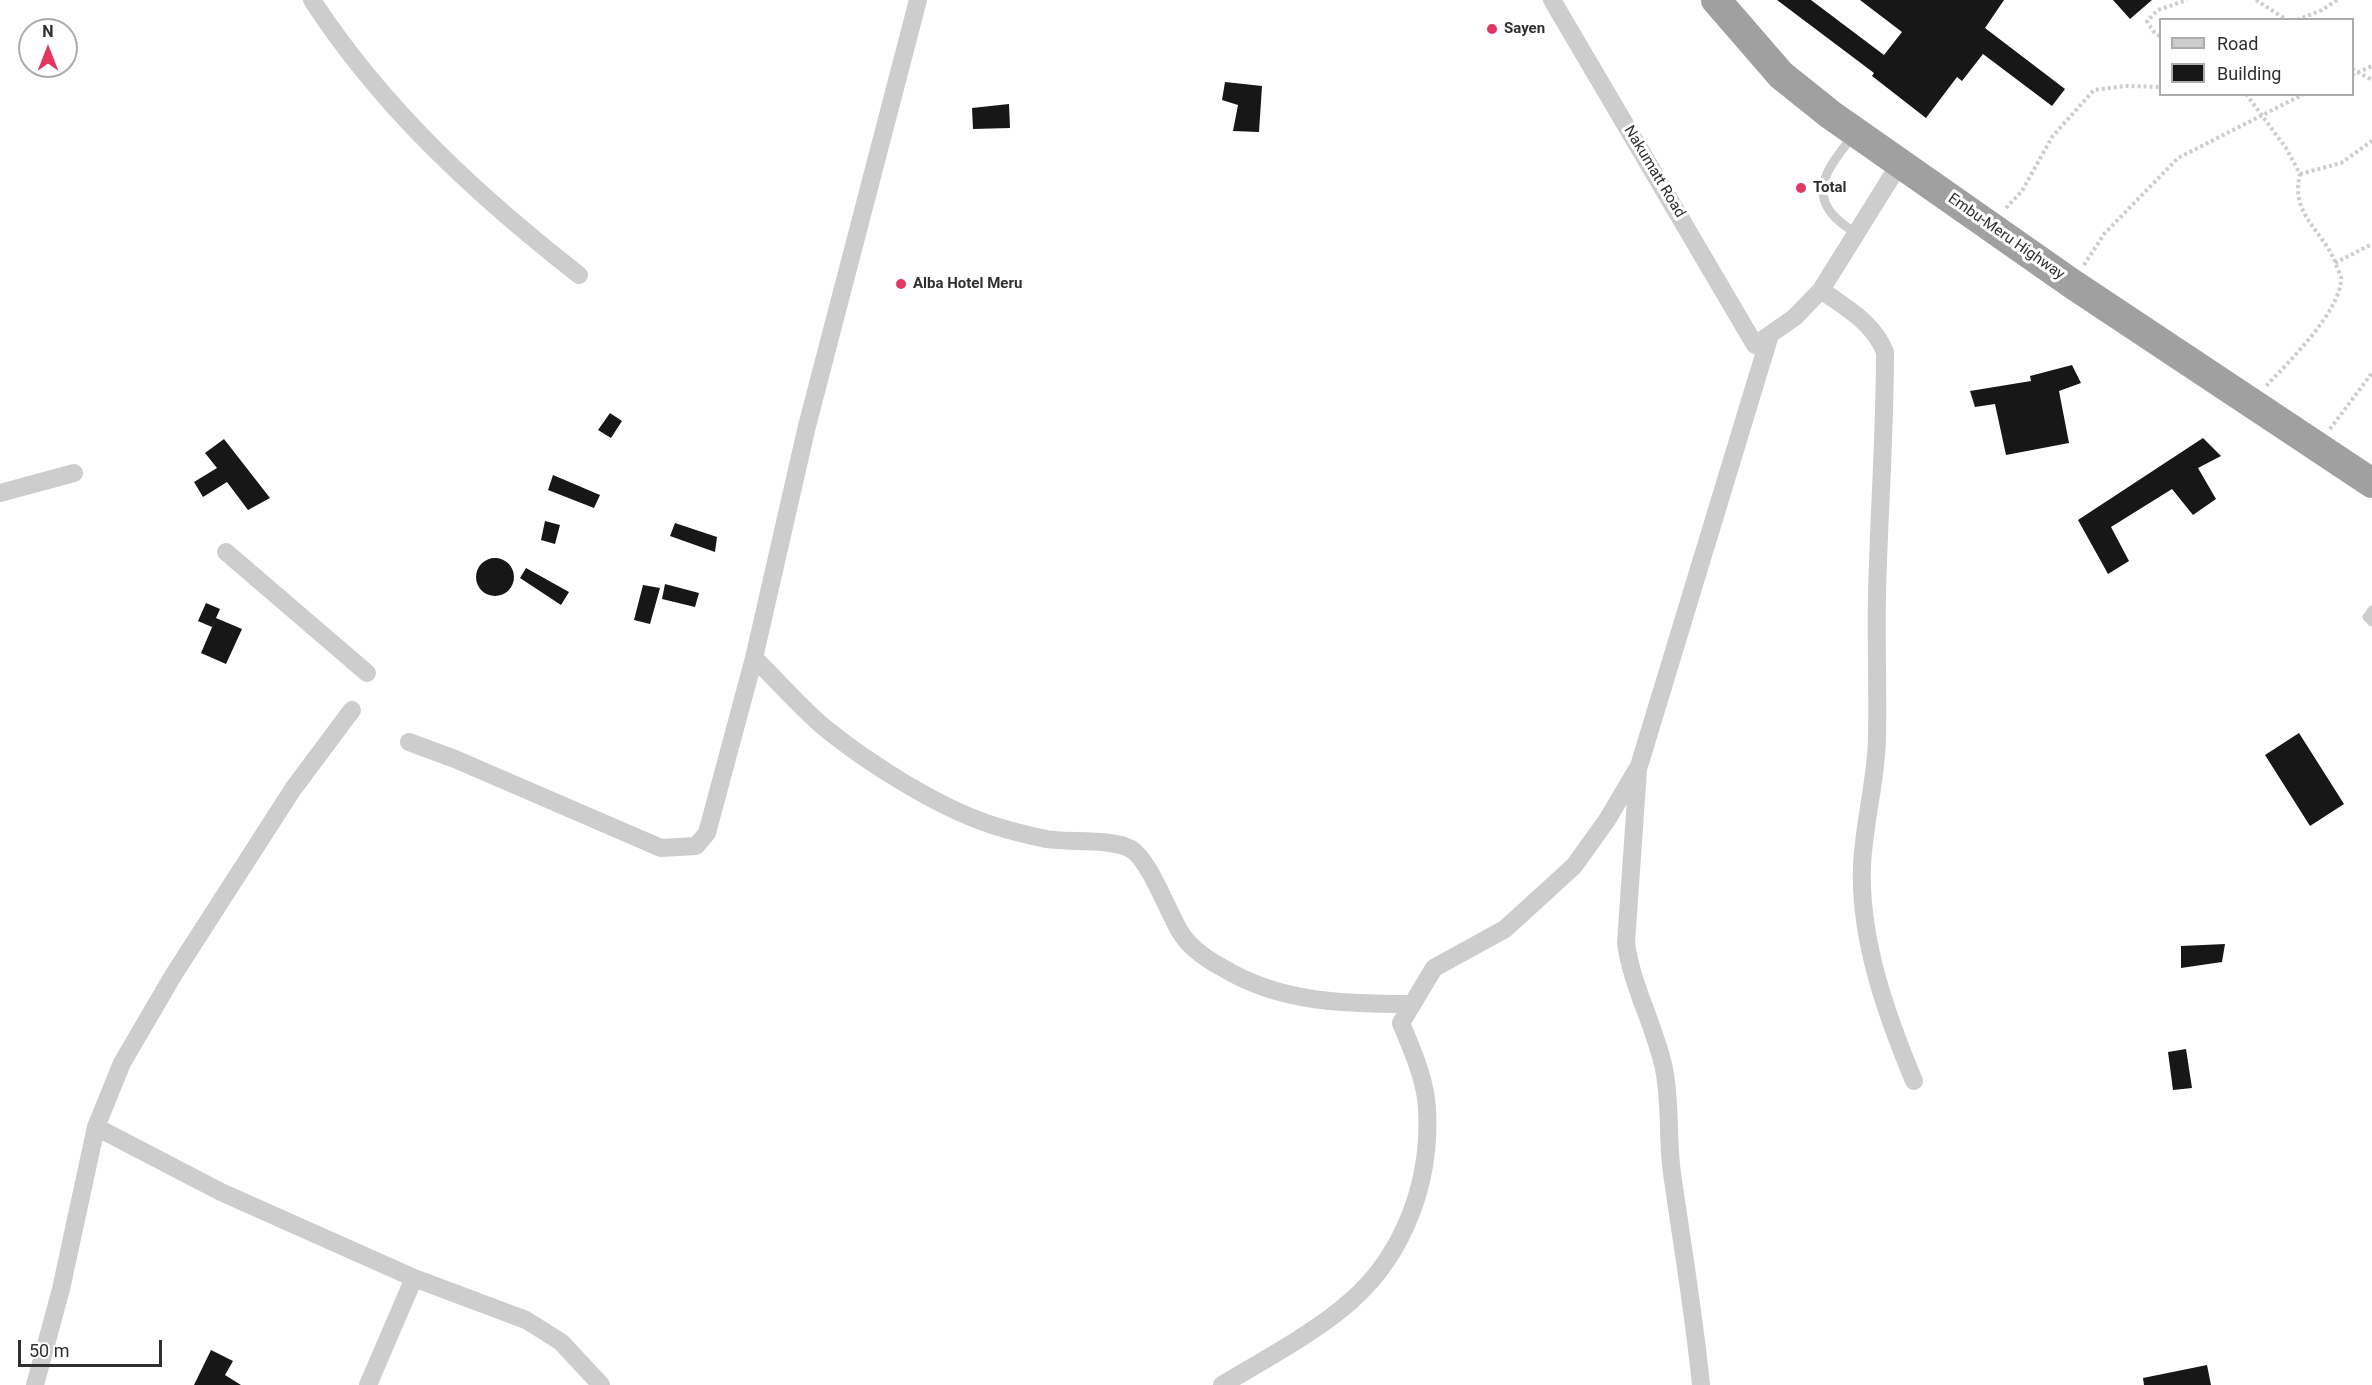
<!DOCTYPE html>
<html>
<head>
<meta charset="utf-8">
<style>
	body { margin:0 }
	#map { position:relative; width:2372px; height:1385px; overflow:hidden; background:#fff; font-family:Roboto,sans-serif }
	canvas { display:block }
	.legend { position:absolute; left:2159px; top:18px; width:195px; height:78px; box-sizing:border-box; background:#fff; border:2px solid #acacac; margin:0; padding:8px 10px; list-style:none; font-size:18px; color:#303030 }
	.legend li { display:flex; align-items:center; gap:12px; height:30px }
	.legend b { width:30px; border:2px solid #acacac }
	.north { position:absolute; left:18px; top:18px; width:60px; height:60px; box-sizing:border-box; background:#fff; border:2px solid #acacac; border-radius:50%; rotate:0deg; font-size:16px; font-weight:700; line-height:24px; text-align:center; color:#303030 }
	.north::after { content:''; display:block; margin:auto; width:21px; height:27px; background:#e23762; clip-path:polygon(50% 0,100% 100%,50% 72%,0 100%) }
	.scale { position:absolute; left:18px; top:1340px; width:144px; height:27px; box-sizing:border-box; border:3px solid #303030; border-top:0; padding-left:8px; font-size:18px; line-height:21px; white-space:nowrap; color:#303030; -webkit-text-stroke:4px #fff; paint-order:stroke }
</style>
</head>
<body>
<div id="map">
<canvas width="2372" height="1385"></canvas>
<ul class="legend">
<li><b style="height:8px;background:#cdcdcd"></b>Road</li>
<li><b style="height:16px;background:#171717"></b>Building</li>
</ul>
<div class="north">N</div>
<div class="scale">50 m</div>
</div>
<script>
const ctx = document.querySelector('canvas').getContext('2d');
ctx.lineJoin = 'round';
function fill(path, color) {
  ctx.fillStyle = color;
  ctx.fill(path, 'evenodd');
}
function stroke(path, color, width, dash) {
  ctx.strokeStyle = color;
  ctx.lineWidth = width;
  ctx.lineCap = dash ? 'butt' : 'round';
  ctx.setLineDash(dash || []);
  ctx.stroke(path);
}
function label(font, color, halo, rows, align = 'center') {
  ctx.font = font + ' Roboto,sans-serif';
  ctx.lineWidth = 6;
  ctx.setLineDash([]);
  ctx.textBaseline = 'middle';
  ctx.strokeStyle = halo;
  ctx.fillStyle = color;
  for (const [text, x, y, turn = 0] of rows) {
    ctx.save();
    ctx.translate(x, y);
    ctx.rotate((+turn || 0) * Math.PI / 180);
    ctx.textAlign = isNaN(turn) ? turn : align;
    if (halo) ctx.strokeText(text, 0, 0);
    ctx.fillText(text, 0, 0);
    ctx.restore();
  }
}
fill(new Path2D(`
	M1777 0H1811L1884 55 1902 32 1860 0H2004L1985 28 2065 89 2052 106 1983 54 1962 81 1957 77 1926 118 1872 76 1874 73Z
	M2113 0H2152L2130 19Z
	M1225 82 1262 86 1259 132 1233 131 1238 105 1222 100Z
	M1009 104 1010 128 973 129 972 108Z
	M2072 365 2081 383 2059 391 2069 443 2006 455 1995 404 1975 407 1970 391 2031 381 2030 376Z
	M610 413 622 421 611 438 598 430Z
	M2203 438 2221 456 2198 468 2216 499 2193 515 2172 489 2111 527 2129 561 2108 574 2078 520Z
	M224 439 270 498 248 510 227 482 203 497 194 482 217 468 205 453Z
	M553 475 600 495 594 508 548 490Z
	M545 521 560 525 555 544 541 540Z
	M675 523 717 537 715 552 670 536Z
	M476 577a19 19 0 1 1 38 0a19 19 0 1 1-38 0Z
	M526 568 569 592 561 605 520 578Z
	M665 584 699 593 695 607 662 599Z
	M643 585 660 588 650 624 634 620Z
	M206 603 220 609 212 627 198 621Z
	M216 618 242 629 226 664 201 653Z
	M2299 733 2344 804 2310 826 2265 755Z
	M2225 944 2222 962 2181 968V946Z
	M2186 1049 2192 1088 2173 1090 2168 1052Z
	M211 1350 233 1361 225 1375 241 1385H194Z
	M2207 1365 2211 1385H2144L2143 1378Z`), '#171717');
stroke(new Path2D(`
	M2256 0 2287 20
	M2297 20 2322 10 2337 0
	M2160 36 2153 31 2147 21 2158 10 2187 0
	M2352 69 2372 80
	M2352 75 2372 66
	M2246 94 2286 148 2300 174C2290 215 2322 229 2336 264 2337 268 2340 273 2341 277 2343 309 2287 364 2266 386
	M2300 174 2341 163 2372 141
	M2006 208 2022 191 2052 137 2094 90 2125 86 2160 87
	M2335 263 2372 244
	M2084 265 2104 234 2178 158 2304 94
	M2330 429 2372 373`), '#cdcdcd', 4, [3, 3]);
stroke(new Path2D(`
	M1853 136C1838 155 1812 183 1828 208 1833 218 1847 227 1856 234
	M2372 610 2367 617 2372 622`), '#cdcdcd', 9);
stroke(new Path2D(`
	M312 0C383 109 478 196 579 275
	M1552 0 1755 345 1795 317 1821 290 1900 163
	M1821 290C1846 308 1873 322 1885 352 1885 433 1879 513 1877 593 1876 642 1878 690 1877 739 1876 781 1864 823 1862 865 1859 938 1886 1014 1914 1081
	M0 493 74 473
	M226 552 367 673
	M754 658C778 681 800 707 825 728 868 763 936 806 989 824 1007 830 1027 835 1046 839 1069 843 1111 838 1131 849 1149 860 1167 909 1179 930 1188 946 1206 959 1223 968 1281 1003 1345 1004 1411 1004
	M409 742 455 759 661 848 696 846 707 833 754 658 807 426 918 0
	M1638 770 1626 943C1632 987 1655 1026 1664 1069 1671 1103 1667 1138 1672 1173 1682 1244 1694 1314 1701 1385
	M96 1127 221 1192 414 1278 526 1320 561 1342 601 1385
	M35 1385 61 1289 96 1127 122 1063 174 974 293 789 352 710
	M368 1385 414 1278
	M1222 1385C1262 1361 1318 1331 1352 1300 1405 1253 1431 1180 1427 1110 1426 1080 1412 1050 1401 1023L1434 968 1505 929 1574 866 1607 820 1639 766 1770 335`), '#cdcdcd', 18);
stroke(new Path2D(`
	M1716 0 1781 75 1831 115 2071 283 2372 483`), '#a0a0a0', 30);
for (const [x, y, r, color] of [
	[1492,29,6,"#e23762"],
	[1801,188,6,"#e23762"],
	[901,284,6,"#e23762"]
]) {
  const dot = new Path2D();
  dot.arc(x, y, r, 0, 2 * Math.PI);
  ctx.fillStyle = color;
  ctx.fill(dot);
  stroke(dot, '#fff', 2);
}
label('bold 15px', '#303030', '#fff', [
	["Sayen",1504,29],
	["Total",1813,188],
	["Alba Hotel Meru",913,284]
], 'left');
label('15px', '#303030', '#fff', [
	["Nakumatt Road",1654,172,59],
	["Embu-Meru Highway",2006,237,35]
]);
</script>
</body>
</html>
